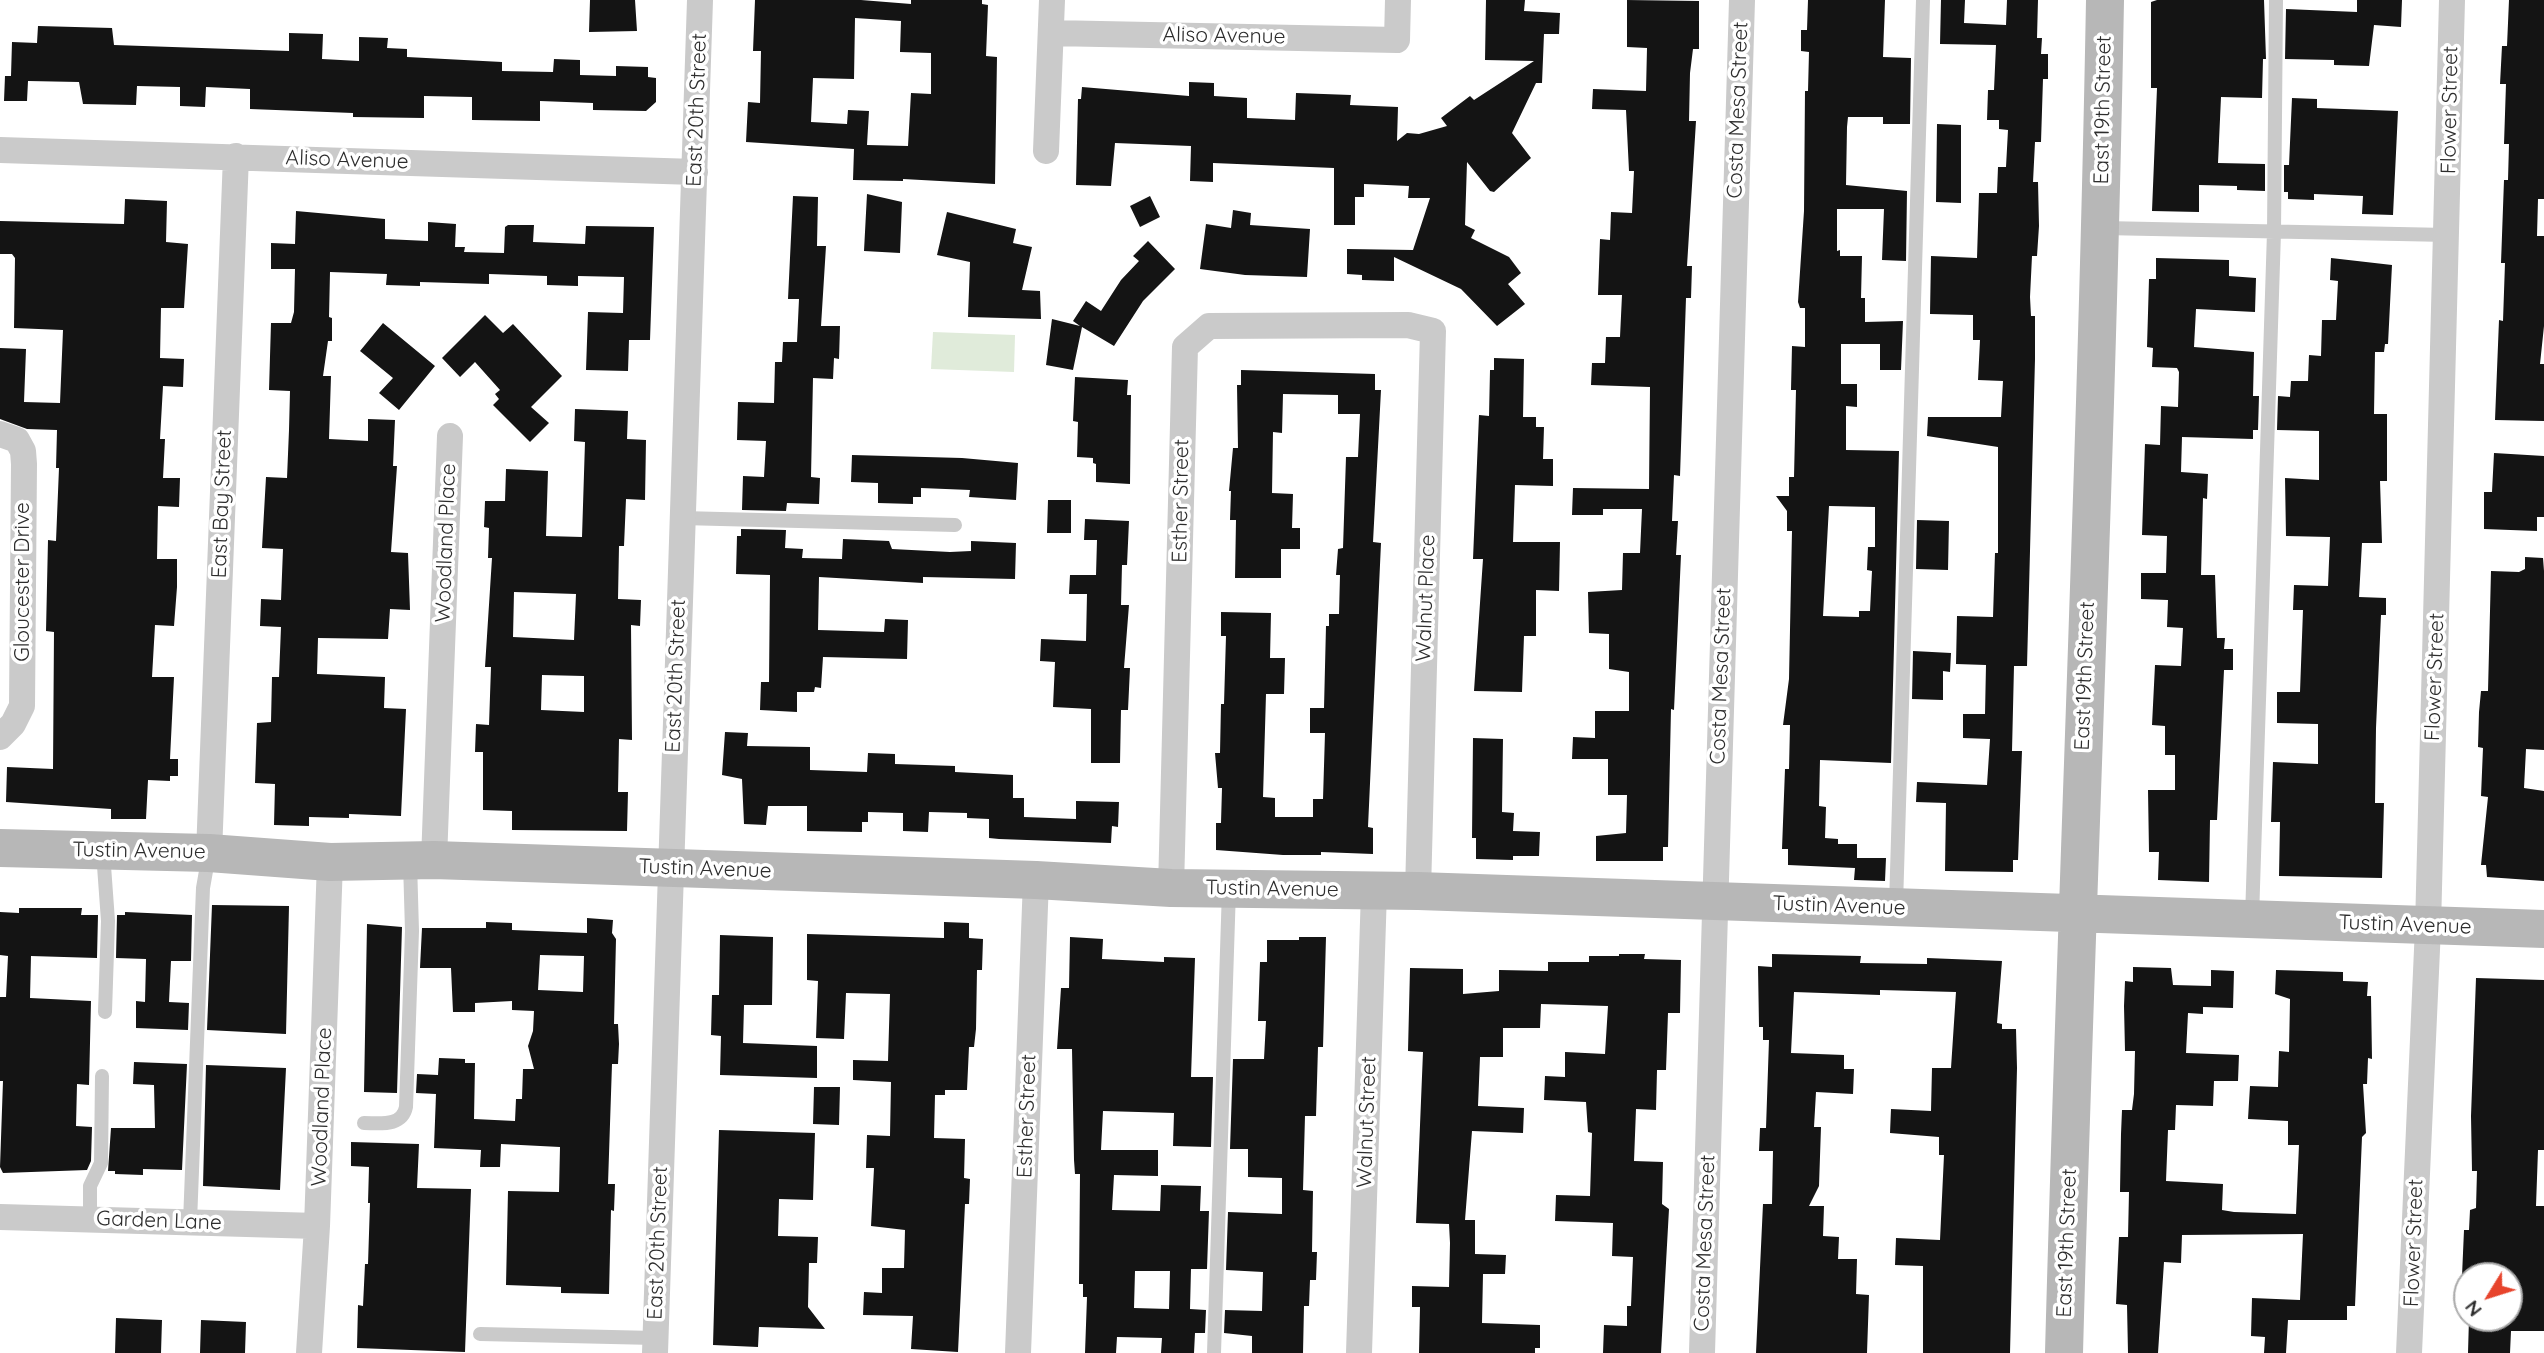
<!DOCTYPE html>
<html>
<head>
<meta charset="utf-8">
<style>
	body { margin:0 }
	#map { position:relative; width:2544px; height:1353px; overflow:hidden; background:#fff; font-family:Quicksand,sans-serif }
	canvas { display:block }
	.north { position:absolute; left:2453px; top:1262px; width:70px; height:70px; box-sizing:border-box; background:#fff; border:2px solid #ababab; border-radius:50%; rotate:232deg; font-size:19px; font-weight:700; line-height:28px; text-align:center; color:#2d2d2d }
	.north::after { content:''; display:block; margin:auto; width:24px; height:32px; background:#e7442c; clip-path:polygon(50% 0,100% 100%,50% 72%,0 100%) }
</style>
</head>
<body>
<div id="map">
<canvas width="2544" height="1353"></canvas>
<div class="north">N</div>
</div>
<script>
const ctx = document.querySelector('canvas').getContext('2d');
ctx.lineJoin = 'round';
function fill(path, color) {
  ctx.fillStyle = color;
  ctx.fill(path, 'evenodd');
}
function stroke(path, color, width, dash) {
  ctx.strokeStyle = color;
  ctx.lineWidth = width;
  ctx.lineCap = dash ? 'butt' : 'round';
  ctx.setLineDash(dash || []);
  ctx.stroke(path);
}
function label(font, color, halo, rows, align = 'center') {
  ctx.font = font + ' Quicksand,sans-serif';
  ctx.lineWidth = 7;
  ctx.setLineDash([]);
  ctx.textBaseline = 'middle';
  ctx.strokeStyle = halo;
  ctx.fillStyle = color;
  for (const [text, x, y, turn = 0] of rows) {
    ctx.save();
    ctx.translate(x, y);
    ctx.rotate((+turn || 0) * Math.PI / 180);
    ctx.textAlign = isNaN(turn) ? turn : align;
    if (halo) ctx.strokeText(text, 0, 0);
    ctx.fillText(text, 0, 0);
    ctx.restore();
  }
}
fill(new Path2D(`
	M933 332 1015 335 1014 372 931 369Z`), '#e0ebda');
fill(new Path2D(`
	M590 0H635L637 31 589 32Z
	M755 0H861L911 4V0H982V4L988 5 986 56 997 57 995 184 903 179V181L853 180 854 149 746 142 748 102 760 103 761 51H753ZM855 18 901 21 900 52 931 53V94L911 93 908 146 867 145 869 111 848 110 847 124 811 122 813 78 854 79Z
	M1486 0H1525L1524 11 1560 13 1559 34H1544L1542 83H1536L1512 133 1531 158 1494 192 1490 191 1467 162 1465 225 1475 230 1471 238 1509 257 1521 273 1508 284 1525 304 1497 326 1461 289 1394 257V281L1362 280V275L1347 274V249L1413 250 1430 198H1408L1409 186 1364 184V197H1355V225H1334V168L1213 163V182L1190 181 1191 146 1115 143 1111 186 1076 185 1078 99H1081L1082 87 1189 96V82L1214 83V96L1247 98V118L1295 120 1296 93 1351 95 1350 105 1398 107 1397 141 1407 133 1419 134 1447 126 1441 118 1470 96 1474 100 1534 61 1485 60Z
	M1627 0 1699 1V49H1693L1690 73 1689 121H1696L1687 266H1692L1691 298H1686L1680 476 1674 475 1672 521H1678L1676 555H1681L1674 710 1671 709 1668 847H1663V861H1596V836L1626 833 1627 795H1608V759H1572L1573 737 1595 738V711H1629V672L1609 669V634L1589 633 1588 592 1622 590 1623 553H1640L1642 509H1603V515H1572L1573 488 1649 489 1650 387 1591 385 1592 363H1605L1606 337H1620L1622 295H1598L1600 239 1610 240 1611 212 1632 213 1634 171H1629L1626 110 1592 109 1593 89 1646 91 1647 48 1627 47Z
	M1808 0H1885L1883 57 1911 58 1910 124H1883V117H1848L1847 127 1846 185 1907 191 1906 261 1882 260 1884 209H1837V251L1840 250V256H1862L1861 298H1865V322L1903 321 1901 370H1880V344H1841V384H1857V407L1846 406V450L1899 451 1891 763 1820 760 1819 806 1826 807 1825 838 1838 839V844H1857V858H1886L1885 881 1854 880 1855 868 1788 865V849H1782L1785 769H1789L1790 725H1783L1789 679 1792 531H1787V511L1776 496H1789V477H1794L1796 390H1791L1792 346 1805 347V308H1800L1798 302 1804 211 1805 91H1808L1809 52 1801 51V30H1807ZM1829 506 1875 507V547H1868L1867 570 1872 571 1870 611H1859V617L1823 616Z
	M1941 0H1965L1964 23 2006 25 2007 0H2038L2037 38H2042L2041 54H2048V79H2043L2041 142H2035L2033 182H2038L2039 226 2037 256H2032L2030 297 2031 316H2035V359L2027 666H2014L2012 751H2022L2018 860H2013V872L1945 871 1946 803 1916 802 1917 782 1987 785 1990 739 1963 738V714H1985L1986 665 1956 664 1957 616 1993 617 1995 553H1998V447L1927 436 1928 417H2001L2003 381 1978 380 1980 340H1973V315L1930 314 1931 256 1977 258 1979 193H1997L1998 167H2006L2008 130 1999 129V120H1987L1988 90H1994L1996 45 1940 44Z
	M2157 0H2264L2266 59H2263L2262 98 2221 97 2218 163 2265 164V191L2237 190V186L2199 185V212L2152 211 2157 88H2151V2Z
	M2357 0H2402L2401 27 2374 25 2369 66 2334 65V60L2285 59 2286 9 2357 12Z
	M2509 0H2544V199H2538L2537 236H2544V326L2540 364H2544V421L2495 420 2499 320 2503 321 2505 263H2501L2504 180H2508L2509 144H2504L2506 84H2500L2502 46H2507Z
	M38 26 112 28 114 45 289 51V33L323 34 322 59 359 61V37L388 38 387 48 407 49V57L502 62V71L553 72 554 59 580 60V75L616 76V66L648 67V77L656 78V102L646 111 593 110V103L540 101V121L472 120V97L424 96V118L353 117V113L250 109V89L206 87 205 107 180 106V87L137 86 136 105 83 104 79 82 28 81 27 101H4L5 76H11L12 42 37 43Z
	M2292 98 2317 99V108L2398 111 2393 215 2362 214 2363 196 2314 194V200L2288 199V192H2284V165H2289Z
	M1937 124 1961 125V203L1936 202Z
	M867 194 902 202 900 253 864 251Z
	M793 196 818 197 817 246H826L821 326H840L839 359 834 358 833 379 813 378 811 477 820 478 819 504 787 503 786 511 742 510 743 476 764 477 766 441 737 440 738 402 774 403 775 362H782L783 342H797L799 299H788Z
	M1150 196 1160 217 1140 227 1130 206Z
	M125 199 167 201 166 242 188 244 184 308H161L160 358 184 359 183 387 163 386 160 439H165L163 478H180L179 507 158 506 157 559H177V587L174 626 155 625 152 677H174L170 759H178V776H170V781L148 780 146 819H111V809L6 802 7 767 53 769 54 632 46 631 48 540 56 541 59 468H56L57 430 27 429 0 419V348L26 349 24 402 60 403 63 330 14 328 15 258 12 254H0V221L124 224Z
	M1233 210 1251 213 1250 225 1310 229 1307 277 1245 275 1200 269 1206 224 1231 228Z
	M296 211 385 219V239L428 241V222L456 224 455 247H465L464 252 504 253 505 227 508 225H534L533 242 585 244 586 226 654 227 650 340H629L628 371 586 370 588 312 623 313 624 277 578 276V286L547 285V276L489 274V284L420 282V286L386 285 387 274 330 272 329 317 332 318V341H328L323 376H331L329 439 368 441V419L395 420 393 466H397L391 552 408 553 410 610 390 609 388 639 318 638 317 674 385 677 384 708 406 709 401 816 349 814V818L309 817V826L274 825 275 784 255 783 257 723 271 722 272 677H279L281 627 260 626 261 599 281 600 283 549 262 548 266 477 287 478 289 430 290 391 269 390 271 323H291L294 312 295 269H271V243L295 244Z
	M947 212 1016 229 1013 243 1032 247 1022 290 1040 291 1041 319 968 317 970 262 937 255Z
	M1148 241 1175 269 1143 301 1114 346 1082 327 1073 370 1046 365 1052 319 1080 326 1073 321 1086 301 1101 311 1121 280 1139 261 1133 256Z
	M2156 258 2229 260V276L2256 278 2255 312 2196 309 2194 347 2254 352 2253 396H2259L2258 430H2253V439L2182 437 2181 472 2208 474 2207 499 2203 498 2201 575H2215L2217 638H2225L2224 649H2233V670H2224L2217 820H2210L2209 882 2158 880 2159 852H2149L2148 790H2175V755H2165V726L2152 725 2155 665 2181 666 2183 628 2167 627 2168 600 2141 599V573H2166L2167 536 2142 535 2145 444 2160 445 2161 406 2178 407 2179 372 2177 368 2152 367 2153 348 2147 347 2149 279H2156Z
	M2331 258 2392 265 2388 344H2385L2384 352H2375L2374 414H2387V481H2380L2382 543H2362L2359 597 2386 598V615H2381L2376 728 2375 803H2384L2382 878 2279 876 2280 822H2271L2273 762 2318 764V724L2277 723V692H2300L2303 610H2293L2294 585 2328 586 2330 537 2286 536 2285 478 2319 480V431L2277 430 2278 396 2290 397 2291 381H2308L2309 355 2321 356 2322 320H2336L2338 281 2330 280Z
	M485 315 503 333 513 324 562 376 531 407 549 423 530 442 493 405 499 399 495 394 500 390 475 362 460 377 442 358Z
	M383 323 435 366 399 410 379 393 393 378 360 351Z
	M1494 358 1524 359 1523 417H1536V427H1544L1543 459H1553V486L1515 485 1513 542H1560L1559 591 1536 590V636H1524L1522 692 1474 691 1483 559H1473L1479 415 1489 416 1490 370H1494Z
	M1241 370 1375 374V390H1381L1373 542 1381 543 1368 827 1373 828V854L1321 852V855H1283L1216 850V823H1221L1222 788H1218L1215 753H1220L1221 704H1224L1226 636H1221V612L1271 613 1270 658H1285L1284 694H1266L1263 797 1275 798V817H1313V799H1323L1325 733H1310V708H1324L1326 626H1329V614H1339L1340 575H1336L1338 549 1343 548 1346 457H1358L1360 414H1338V395L1283 394 1282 433 1273 432 1272 493 1293 494 1292 528H1300V549H1281V578H1235L1236 520H1230L1231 491H1229L1233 448H1238L1237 385H1241Z
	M1075 377 1128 380 1127 395H1131L1130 484 1096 482V464L1093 463V458L1077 457 1078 422 1073 421Z
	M575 409 628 411 627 439 646 440 645 500 626 499 624 546H619L618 599 641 600 640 626 631 625 632 740 619 739 618 792H628L627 831 512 830V811L483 810V752H475L476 724 489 725 491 667H485L492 558H488L489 528 484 527 485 501H505L506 469 548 471 546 536 582 537 585 442 574 441ZM514 592 576 594 574 640 513 637ZM542 675 584 676V712L541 710Z
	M2494 453 2544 456V517H2537V531L2484 529V492H2492Z
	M852 455 962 458 1018 463 1016 500 969 497 970 490 921 488V497H913V504L878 503V483L851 482Z
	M1048 500H1071V533H1047Z
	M1085 519 1129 521 1127 565H1122L1121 605H1129L1124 668H1130L1128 710H1121L1120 763H1091V709L1053 707 1055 662 1040 661 1041 639 1086 641 1087 594H1069L1070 575H1096L1097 540H1084Z
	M1917 520 1949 521 1948 570 1916 569Z
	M741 529 786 530 785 548 803 549 802 558 842 559 843 539 889 541 892 549 950 552 971 551V541L1016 543 1015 579 923 577V583L819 577 818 630 884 632 885 619 908 620 907 659 823 657 821 688 815 687 814 692H797V712L760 710 761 682H769L770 575 736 574 737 536H741Z
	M2525 557 2543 558 2544 571V750L2526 749 2524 788 2544 791V881L2487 877 2486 865H2481L2488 797 2481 796 2483 748 2478 747 2479 712 2481 691H2488L2491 571 2519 572 2525 569Z
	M1913 651 1951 653 1950 672 1943 671V700L1912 699Z
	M725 732 748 733 747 746 810 747V770L867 772 868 753 895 754V764L955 766V772L1013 775V798H1024V817L1076 819V801L1119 802 1118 827 1112 826 1111 843 999 839 989 838V819L967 818V813L929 812 928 832 903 831V813L868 812V822H862V832L807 831V806H768L766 825 744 824 742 779 722 775Z
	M1473 738 1503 739 1502 812 1514 813 1513 831 1540 832 1539 856H1513V860L1476 859V838H1472Z
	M212 905 289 906 286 1034 207 1030Z
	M19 908H82L81 915H98L97 958 31 956 30 998 91 1001 89 1085 77 1084 76 1126 92 1127 91 1161 87 1170 3 1173 0 1167 3 1081H0V997H6L8 956 0 955V912L19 913Z
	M125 912 192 915 191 961H171L169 1002 189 1003 188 1030 136 1028V1001L145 1002 146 959 116 958 117 915H125Z
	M587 918 613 920 612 933 616 939 614 1024H618L619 1044 618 1064H612L608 1184H615L614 1211 611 1210 609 1294 561 1293V1287L506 1285 508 1191 559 1192 560 1147 501 1144 500 1167H480L481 1150 434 1148 436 1094 416 1093 417 1074 438 1075 439 1058 465 1059V1063H475L474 1119 515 1121 516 1099H522L523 1069H534L528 1046 533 1031 534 1011 512 1010V1001L475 1003V1012H453L451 968H420L422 928H486V922L512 923V930L587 933ZM540 955 584 956 583 992 538 990Z
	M944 922 969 923V938L983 939 982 970H977L976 1029 974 1047H969L967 1090H945V1095H935L934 1138 965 1139 964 1178 970 1179 969 1204H965L958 1352 911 1349 913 1316 863 1315 864 1292 882 1293V1268H904L905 1230 871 1226 874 1168H866L867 1135 890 1136 891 1082 853 1080V1060L888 1061 890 994 846 993 844 1039 816 1038 818 981 807 980V934L944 938Z
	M367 924 402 927 397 1093 364 1092Z
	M720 935 773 937 772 1005H744L743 1043 817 1046V1078L720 1075 721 1036 711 1035 712 995H719Z
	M1070 937 1103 939 1102 959 1164 962V957L1195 958 1191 1077H1213L1211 1147 1173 1146 1174 1113 1103 1111 1101 1150H1158V1176L1114 1175 1112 1210 1160 1211 1161 1185 1201 1186 1200 1211H1209L1207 1269H1191L1190 1309 1206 1310 1205 1333H1195L1194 1353H1161L1162 1338 1117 1337 1116 1353H1085L1087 1297H1083V1284H1079L1080 1174H1075L1074 1160 1072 1049H1057L1061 988H1069ZM1135 1271H1170L1169 1309 1134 1308Z
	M1299 937H1326L1323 1047H1318L1316 1116H1305L1303 1190 1313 1191 1312 1252H1317L1316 1280H1310L1309 1306H1304L1303 1353H1252V1336L1224 1333 1225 1310 1262 1311 1263 1272 1226 1270 1228 1212 1282 1214V1178L1248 1177V1149H1230L1233 1059H1264L1266 1021H1258L1260 962H1267V940H1299Z
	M1619 954H1645L1644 959 1681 960 1680 1013H1668L1666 1070H1657L1656 1110 1636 1109 1634 1161 1663 1162 1662 1204 1669 1209 1661 1353H1603L1604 1325 1627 1326V1306H1631L1633 1257 1612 1256 1613 1223 1555 1221 1556 1195 1590 1196 1592 1133 1588 1132 1586 1102 1544 1100 1545 1076 1565 1077V1052L1605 1054 1608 1006 1541 1004 1540 1028H1503V1057H1480L1478 1106 1524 1108 1523 1133 1472 1131 1465 1220H1475V1254L1506 1255 1505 1274H1483L1482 1323 1540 1325V1348H1535V1353H1419L1420 1307H1412V1286L1449 1287 1450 1243 1449 1224 1416 1223 1423 1052 1408 1051 1410 968 1463 969V994L1499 991V970L1548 971V962H1589V956H1619Z
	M1772 954 1861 956 1860 963 1927 964V958L2002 961 1997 1023 2002 1024V1029H2016L2017 1068 2010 1353H1923V1266L1895 1265 1896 1238 1940 1240 1944 1155H1939V1137L1890 1133 1891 1109 1931 1111 1932 1068H1951L1956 992 1880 990V995L1794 992 1791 1053 1844 1055V1069H1854L1853 1094 1816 1092 1814 1127H1821L1819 1186 1809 1206H1824L1823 1236 1839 1237 1838 1259H1857L1856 1294 1869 1295 1867 1353H1756L1763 1204H1772L1773 1151H1759L1760 1128H1766L1769 1040H1763V1027H1759L1758 966 1772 967Z
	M2133 967 2171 968 2173 985 2211 986V970L2234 971 2233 1008 2203 1007V1014L2188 1013 2186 1053 2239 1055 2238 1081H2214L2213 1106 2176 1105 2175 1130H2168L2166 1181 2223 1184 2222 1210 2234 1212 2296 1214 2299 1145H2288V1121L2248 1119 2250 1086 2278 1087 2279 1051 2289 1052 2290 999 2275 994 2276 970 2343 972V981L2368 982 2367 996H2371L2372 1059 2368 1058 2367 1084H2363L2366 1133 2362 1137 2355 1306H2347V1320H2288L2286 1353H2264L2265 1337 2251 1336 2252 1298 2300 1300 2303 1234 2182 1235 2181 1263 2164 1262 2158 1353H2128L2127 1305 2116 1304 2119 1237H2128L2129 1192H2120L2121 1134 2122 1110H2132L2134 1094 2135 1051H2125L2124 1006 2125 981 2133 982Z
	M2476 978 2544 980V1150H2538L2536 1206H2544V1331H2511L2510 1353H2468L2469 1318H2509V1276H2462L2464 1230H2469L2470 1210 2476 1208 2477 1171H2472L2471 1116Z
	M134 1062 187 1064 182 1170 143 1169V1175L115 1174V1171H108L111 1128H155L154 1085 133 1084Z
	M206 1065 286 1068 280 1190 203 1186Z
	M814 1087H840L839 1125 813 1124Z
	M719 1130 815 1133 813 1200 779 1199 778 1236 818 1237 817 1263H809L808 1307 825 1329 759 1327 758 1347 713 1345Z
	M351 1142 419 1144 417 1188 471 1189 465 1352 357 1348 358 1305 363 1306 365 1264H368L370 1203H368L369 1167 351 1166Z
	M116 1318 162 1320 161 1353H115Z
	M201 1320 246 1322 245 1353H200Z`), '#141414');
stroke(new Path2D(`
	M2103 228 2448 235
	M682 518 955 525
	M103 852 108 921 105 1012
	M1896 905 1923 0
	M2252 918 2274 232 2276 0
	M364 1123C380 1123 402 1127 406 1107L412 931 410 862
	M90 1219V1186L101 1163 102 1076
	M190 1222 203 888 209 854
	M480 1334 655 1338
	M1214 1353 1229 889`), '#cacaca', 14);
stroke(new Path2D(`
	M1051 33 1397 40 1398 0
	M0 150 695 172
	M1046 151 1052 0
	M0 434 17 440 23 451 24 464 22 706 13 724 0 737
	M209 853 236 156
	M434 860 450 436
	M1171 888 1185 347 1209 326 1408 325 1433 331 1418 891
	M0 1217 317 1226
	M309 1353 317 1226 330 862
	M655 1353 700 0
	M1018 1353 1036 880
	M1359 1353 1374 891
	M1702 1353 1742 0
	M2409 1353 2428 927 2452 0`), '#cacaca', 26);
stroke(new Path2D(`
	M0 848 209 853 330 862 434 860 1036 880 1171 888 1418 891 2544 929
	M2064 1353C2076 902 2097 451 2105 0`), '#b7b7b7', 38);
label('21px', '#2d2d2d', '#fff', [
	["Aliso Avenue",1224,36,1],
	["East 20th Street",697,110,-88],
	["Costa Mesa Street",1738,110,-88],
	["East 19th Street",2103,110,-89],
	["Flower Street",2450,110,-89],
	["Aliso Avenue",347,160,2],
	["Esther Street",1181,501,-89],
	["East Bay Street",222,504,-88],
	["Woodland Place",446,543,-88],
	["Gloucester Drive",23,582,-90],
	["Walnut Place",1426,598,-88],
	["East 20th Street",676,676,-88],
	["Costa Mesa Street",1721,676,-88],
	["East 19th Street",2085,676,-88],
	["Flower Street",2435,677,-88],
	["Tustin Avenue",139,851,1],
	["Tustin Avenue",705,869,2],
	["Tustin Avenue",1272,889,1],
	["Tustin Avenue",1839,906,2],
	["Tustin Avenue",2405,925,2],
	["Woodland Place",322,1107,-88],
	["Esther Street",1027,1116,-88],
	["Walnut Street",1367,1122,-88],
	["Garden Lane",159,1221,2],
	["East 20th Street",658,1243,-88],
	["Costa Mesa Street",1705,1243,-88],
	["East 19th Street",2067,1243,-88],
	["Flower Street",2414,1243,-88]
]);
</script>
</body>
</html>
